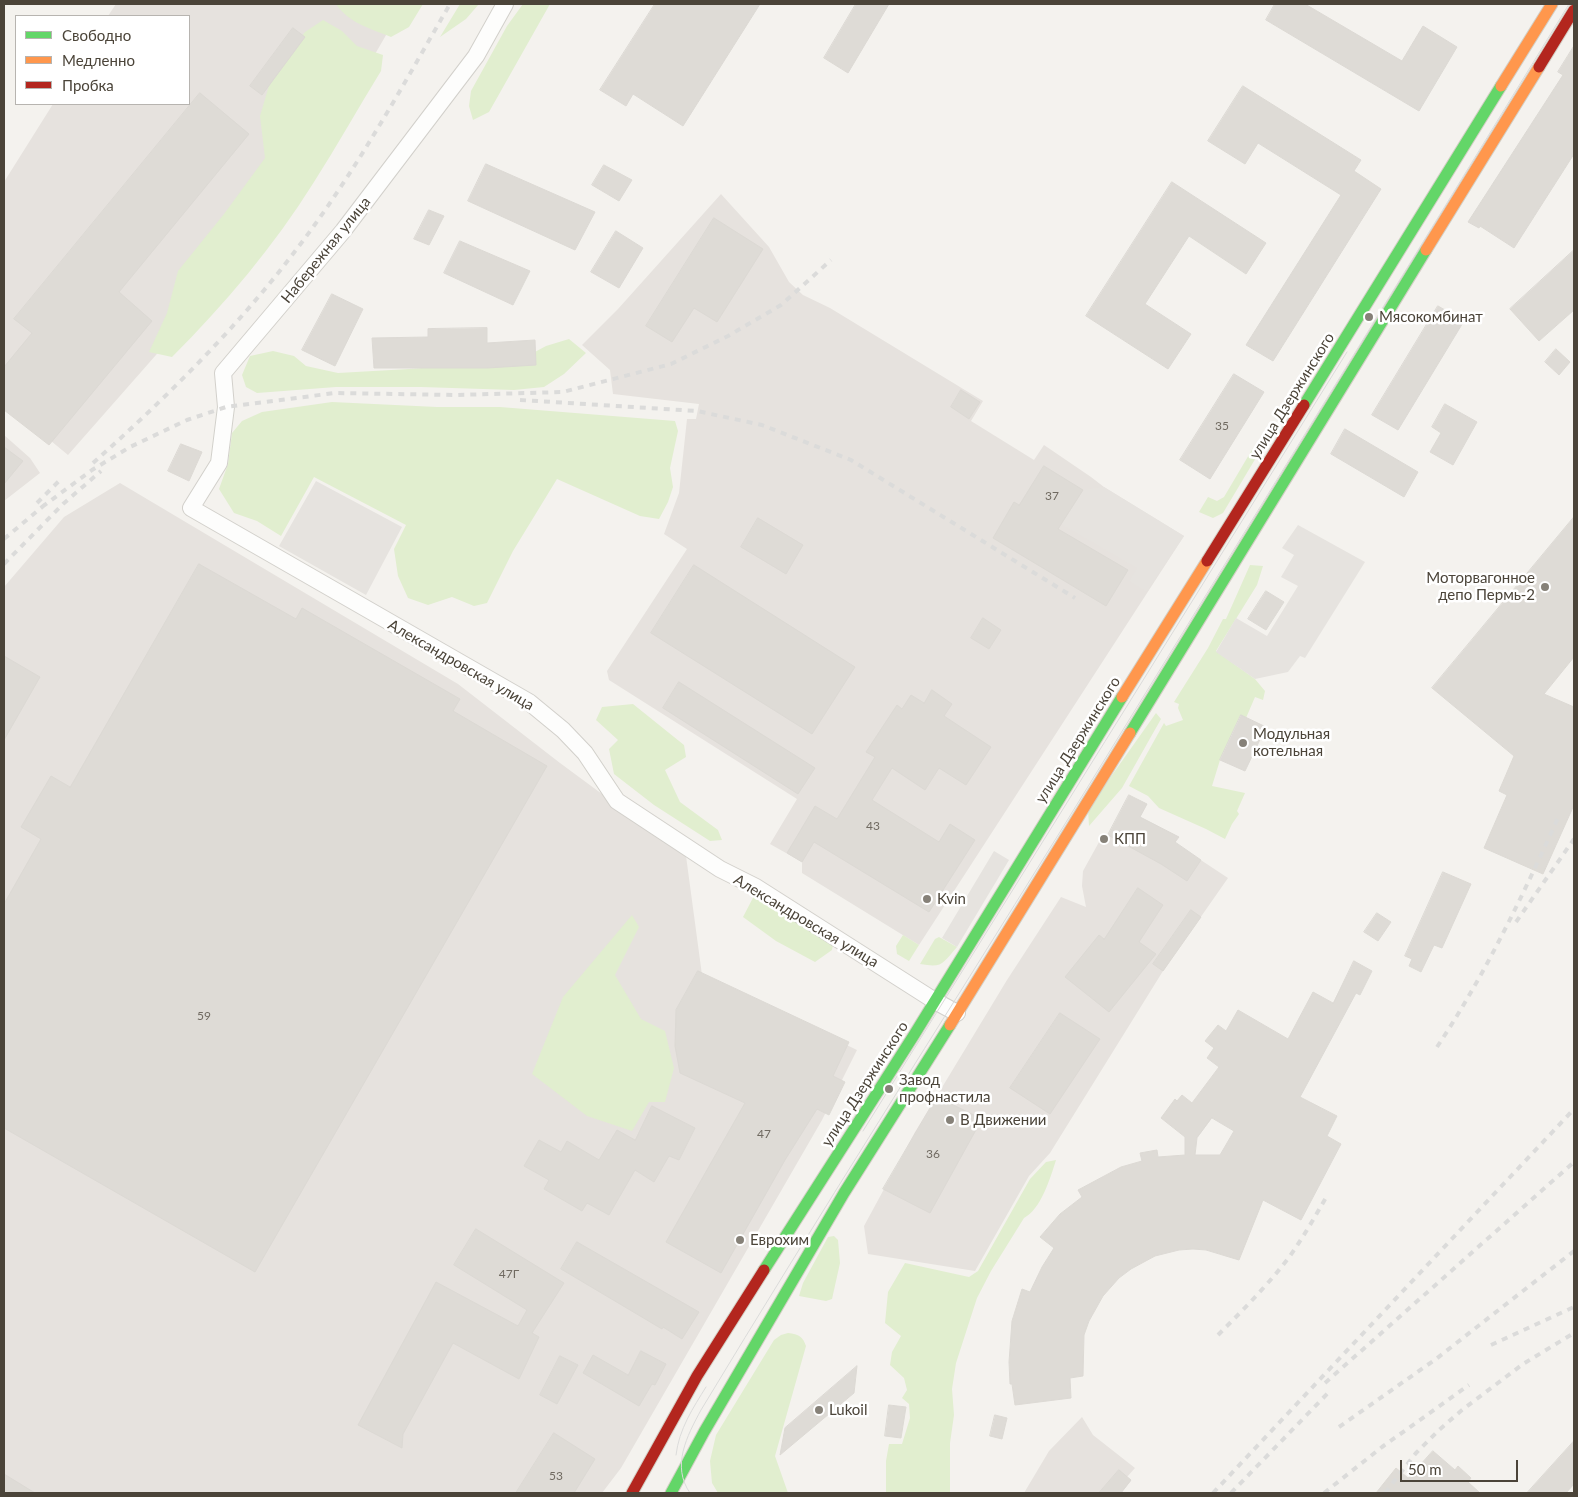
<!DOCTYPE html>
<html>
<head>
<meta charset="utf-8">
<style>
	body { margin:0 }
	#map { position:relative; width:1578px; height:1497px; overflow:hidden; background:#f4f2ee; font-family:Lato,sans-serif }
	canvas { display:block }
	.frame { position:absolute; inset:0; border:5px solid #4b4439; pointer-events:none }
	.legend { position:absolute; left:15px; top:15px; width:175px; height:90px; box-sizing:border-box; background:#fff; border:1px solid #b7b4b0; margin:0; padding:6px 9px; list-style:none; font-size:15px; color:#4b4439 }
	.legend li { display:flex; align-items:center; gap:10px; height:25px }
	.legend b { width:25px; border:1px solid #b7b4b0 }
	.scale { position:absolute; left:1400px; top:1460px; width:118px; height:22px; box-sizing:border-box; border:2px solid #4b4439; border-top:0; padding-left:6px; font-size:15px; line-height:18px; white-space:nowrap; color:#4b4439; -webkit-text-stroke:4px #fff; paint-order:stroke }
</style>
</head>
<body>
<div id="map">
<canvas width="1578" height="1497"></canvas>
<div class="frame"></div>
<ul class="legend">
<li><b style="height:6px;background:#63d668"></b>Свободно</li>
<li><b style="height:6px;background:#ff974d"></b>Медленно</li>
<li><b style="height:6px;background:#b3261e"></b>Пробка</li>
</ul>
<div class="scale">50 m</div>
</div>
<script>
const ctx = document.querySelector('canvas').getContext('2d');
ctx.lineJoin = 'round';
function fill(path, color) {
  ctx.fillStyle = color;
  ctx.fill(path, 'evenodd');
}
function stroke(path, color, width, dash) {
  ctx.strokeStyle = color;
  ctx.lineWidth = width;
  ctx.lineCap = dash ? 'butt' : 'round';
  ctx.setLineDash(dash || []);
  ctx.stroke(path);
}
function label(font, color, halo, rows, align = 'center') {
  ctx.font = font + ' Lato,sans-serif';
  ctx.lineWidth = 5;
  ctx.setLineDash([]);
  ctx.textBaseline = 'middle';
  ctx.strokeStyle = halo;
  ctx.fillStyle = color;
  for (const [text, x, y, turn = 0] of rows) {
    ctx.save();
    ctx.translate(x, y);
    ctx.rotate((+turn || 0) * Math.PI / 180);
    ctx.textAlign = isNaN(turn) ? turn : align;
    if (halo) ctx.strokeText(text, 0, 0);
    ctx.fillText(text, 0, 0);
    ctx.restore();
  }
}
fill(new Path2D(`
	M116 4H404L319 151 207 297 68 455 4 402V182L53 104H189V16H108Z
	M721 194 769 247 789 282 803 295 830 308 983 401 971 421 1034 460 1044 445 1091 477 1104 487 1184 536 919 945 802 873V862L770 844 797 799 609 680 607 671 687 549 664 534 679 493 687 419H696L699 404 613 394 610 370 582 345 618 309Z
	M4 435 30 458 40 473 4 501Z
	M120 483 458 684 560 763 686 856 702 975 857 1050 822 1120 621 1468 602 1493H4V587L64 517Z
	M1147 804 1140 817 1179 837 1175 843 1228 878 1163 971 1050 1153 1029 1176 975 1271 868 1254 864 1226 915 1132 1007 980 1061 897 1086 907 1082 886 1083 871 1104 833 1108 835Z
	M1082 1417 1093 1435 1135 1468 1127 1477 1131 1481 1121 1493H1024L1049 1451Z`), '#e6e2de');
fill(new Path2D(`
	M336 4H423L409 27 391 37C369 28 349 23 336 4Z
	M460 4H479L466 19 440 37Z
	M523 4H550L489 112 473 120 469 106 471 91 507 26Z
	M323 20 342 31 357 46 383 55 381 71C358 108 337 146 314 182 274 246 225 304 172 357L149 352 167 313 178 271 224 214 265 158 260 116 273 72 305 32Z
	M569 339 586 353 564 374 544 387 514 390 421 387H336L257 393 246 387 242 375 250 356 273 351 294 356 306 366 338 373 409 369 520 360 546 346Z
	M332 402 437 407H500L675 421 678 431 670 468 673 487 668 502 659 519 640 516 557 479 513 551 487 603 474 606 452 597 428 605 408 598 398 576 394 549 406 525 314 477 281 536 257 521 234 513 219 489 228 464 232 433 242 421 262 412Z
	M1253 448 1260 451 1223 513 1213 518 1199 512 1208 497 1217 501 1224 497Z
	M1250 565 1263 566 1257 585 1216 651 1255 679 1265 691 1263 700 1255 697 1246 718 1240 716 1220 760 1212 786 1245 793 1237 811 1239 814 1232 824 1225 839 1206 829 1159 808 1148 796 1129 786 1164 723 1166 726 1183 720 1178 708 1179 704 1174 702 1208 648 1223 619H1226Z
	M633 704 684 745 686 757 665 770 680 802 718 830 722 840 710 841 654 805 614 774 609 749 618 740 596 720 602 707Z
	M1156 713 1161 719 1122 788 1089 826 1088 809Z
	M756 892 833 945 832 950 815 962 776 941 743 917Z
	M632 915 639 927 615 975 641 1019 665 1031 674 1068 665 1102H649L632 1131 587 1116 532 1074 563 997Z
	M903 935 919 945 909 961 897 954 896 946Z
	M939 937 957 947C942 964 943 968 920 964L935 939Z
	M1056 1160C1050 1179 1041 1209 1024 1218L991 1271 977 1298 956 1363 952 1389 954 1415 950 1443V1493H886V1461L889 1444H902L910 1418 909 1404 902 1398 907 1390 904 1378 890 1365 892 1352 901 1336 885 1323 888 1292 905 1263 969 1277 978 1271 1030 1179 1046 1162Z
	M834 1236 838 1240 840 1263 832 1299 826 1301 799 1296 803 1283 828 1237Z
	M788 1333C799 1334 803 1337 806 1346L775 1456 788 1493H718L712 1483 710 1461 716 1435 774 1340 781 1335Z`), '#e1eecf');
fill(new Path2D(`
	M316 481 402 527 366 595 279 546Z
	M1104 487 1184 536 1147 592 1129 581 1137 568 1061 524 1083 490Z
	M1298 525 1365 562 1305 658 1300 656 1288 672 1255 679 1216 652 1236 618 1267 636 1298 586 1281 577 1294 555 1282 548Z
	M994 851 1009 860 957 947 942 938Z`), '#e6e3df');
const building = new Path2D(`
	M655 4H760L683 126 633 94 626 106 600 90Z
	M856 4H889L848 73 824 58Z
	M1275 4H1305L1402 61 1423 26 1457 47 1419 111 1266 20Z
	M293 28 305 37 262 95 250 86Z
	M1574 46V154L1514 248 1480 226 1479 228 1468 222 1563 75 1558 72Z
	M1243 86 1361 160 1354 171 1381 189 1273 361 1246 345 1341 195 1258 143 1245 164 1208 141Z
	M200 93 249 134 119 292 152 321 49 445 4 410V367L32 333 14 319Z
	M486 164 595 212 575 250 468 201Z
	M604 165 632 180 619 201 592 185Z
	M1172 182 1266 243 1246 274 1189 236 1145 304 1191 334 1168 369 1086 316Z
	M429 210 444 216 429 245 414 239Z
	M714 218 763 249 717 322 694 308 672 342 646 326Z
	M616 231 643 248 619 288 591 272Z
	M460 241 530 271 513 305 444 273Z
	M1574 250V310L1539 341 1510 309Z
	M332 294 363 309 335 366 302 350Z
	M1438 306 1464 321 1398 430 1372 415Z
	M487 328V343L535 340 536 365 487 368H374L372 338 428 337V329Z
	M1556 349 1570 362 1559 375 1545 362Z
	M1234 374 1264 392 1210 479 1180 460Z
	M961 390 980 402 969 419 951 407Z
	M1445 404 1477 422 1453 465 1430 452 1441 433 1432 427Z
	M1345 429 1418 472 1404 497 1331 454Z
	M181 444 202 452 189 481 168 471Z
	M4 447 23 461 4 484Z
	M1044 466 1083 490 1058 529 1128 570 1106 606 993 538 1014 502 1019 505Z
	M1574 517V657L1544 694 1574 707V805L1543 874 1484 848 1507 795 1499 791 1514 756 1432 688Z
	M758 518 803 545 786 574 741 547Z
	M199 564 296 619 302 608 460 699 453 711 547 766 255 1272 4 1128V904L41 839 21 827 51 776 70 787Z
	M694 565 855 667 812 734 651 633Z
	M1266 591 1284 602 1266 630 1248 619Z
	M983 618 1001 630 989 649 971 638Z
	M4 656 40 677 4 740Z
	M679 682 815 768 798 794 663 708Z
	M932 690 952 704 944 716 991 747 966 785 939 768 925 790 892 768 872 800 939 842 950 824 975 840 929 912 814 842 802 862 787 853 815 806 837 819 875 757 866 752 897 705 902 709 911 695 924 703Z
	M1241 715 1266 727 1245 771 1220 760Z
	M1129 795 1147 804 1140 817 1179 837 1175 842 1201 860 1187 881 1161 864 1108 835Z
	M1443 872 1471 884 1442 948 1434 945 1421 972 1409 966 1412 959 1405 956Z
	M1138 888 1163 905 1139 942 1156 954 1109 1012 1065 977 1099 935 1104 939Z
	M1191 910 1201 917 1163 971 1153 964Z
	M1377 913 1391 922 1378 941 1364 932Z
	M1354 961 1372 971 1360 995 1356 993 1300 1097 1337 1116 1327 1136 1341 1144 1301 1220 1263 1200 1239 1260 1206 1250 1193 1249 1179 1250 1155 1256 1131 1269 1119 1278 1103 1296 1089 1321 1084 1335 1083 1376 1070 1378 1071 1398 1015 1405 1012 1384H1010L1009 1362 1012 1321 1022 1289 1030 1292 1042 1267 1054 1248 1040 1237 1060 1214 1082 1197 1078 1190 1121 1167 1142 1161 1140 1153 1157 1150 1158 1157 1185 1155V1137L1161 1118 1175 1099 1177 1101 1182 1095 1192 1103 1219 1067 1207 1058 1214 1048 1205 1041 1218 1025 1226 1031 1238 1010 1288 1039 1313 992 1333 1003ZM1212 1118 1234 1131 1220 1155H1195L1197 1138Z
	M698 971 849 1042 833 1076 845 1082 829 1115 817 1109 785 1160 721 1273 666 1242 745 1103 680 1073 675 1046 676 1010Z
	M1060 1013 1100 1039 1050 1114 1010 1088Z
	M937 1097 982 1119 930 1213 883 1189Z
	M652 1106 695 1128 679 1160 669 1156 654 1182 635 1170 609 1215 587 1203 582 1211 544 1189 549 1180 524 1166 539 1140 561 1152 567 1141 599 1160 617 1130 635 1140Z
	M476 1229 564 1283 532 1333 539 1337 519 1379 453 1343 403 1434 402 1448 358 1425 436 1282 518 1326 527 1310 454 1265Z
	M577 1242 699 1312 682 1339 663 1327 662 1329 561 1269Z
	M641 1351 666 1364 655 1385 652 1384 639 1406 583 1373 593 1355 628 1375Z
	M560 1356 578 1365 557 1404 540 1395Z
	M857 1366 854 1393 780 1455 785 1428Z
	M889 1405 906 1407 901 1438 885 1436Z
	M995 1415 1007 1418 1002 1439 990 1436Z
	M554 1433 595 1459 574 1493H516Z
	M1574 1441V1484L1566 1493H1527Z
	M1433 1451 1455 1470 1458 1466 1471 1478 1468 1482 1480 1493H1376L1396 1468 1408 1478Z
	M1119 1470 1131 1480 1121 1493H1099Z
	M4 1474 35 1493H4Z`);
fill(building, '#dedbd6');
stroke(building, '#dcd9d4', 1);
const street = new Path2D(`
	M505 4 476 56 343 231 223 373 226 407 219 463 191 508 529 702 563 730 585 753 617 801 720 869 756 887 935 1001 957 1013`);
const fast = new Path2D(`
	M1304 405 1501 86
	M1130 733 1426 250
	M764 1270 914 1035 1122 697
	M671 1493 704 1432 844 1193 950 1025`);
const slow = new Path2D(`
	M1501 86 1552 4
	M1426 250 1539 67
	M1122 697 1207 561
	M950 1025 1130 733`);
const jam = new Path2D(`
	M1539 67 1574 10
	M1207 561 1304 405
	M632 1493 697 1376 764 1270`);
stroke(street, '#d2d0cb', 18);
stroke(fast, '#d3cfc5', 13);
stroke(slow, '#d3cfc5', 13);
stroke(jam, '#d3cfc5', 13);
stroke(street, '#fdfdfc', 16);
stroke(fast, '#63d668', 11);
stroke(slow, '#ff974d', 11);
stroke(jam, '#b3261e', 11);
stroke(new Path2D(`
	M863 1131 1347 352
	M676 1455C679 1429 693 1408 706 1387
	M690 1493C671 1466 687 1436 701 1410 818 1216 940 1025 1060 832 1230 556 1400 280 1569 4`), '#dbdbda', 1);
stroke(new Path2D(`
	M520 400 697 411 762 425 851 460 1075 598
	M93 463C166 398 237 328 296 250 355 173 402 87 450 4
	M37 503 59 481
	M42 507 92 470 130 447 187 420 226 407 335 393 455 395 563 392 671 364 728 336 781 305 831 260
	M4 539 48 502
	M4 564 63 504 101 471
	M1516 922 1574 839
	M1437 1047C1485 975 1522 897 1558 818
	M1218 1335C1243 1310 1268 1285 1290 1256 1304 1236 1316 1215 1328 1194
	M1491 1345 1574 1307
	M1325 1383 1574 1162
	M1339 1427 1436 1359 1574 1251
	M1213 1493 1574 1109
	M1231 1493 1328 1393
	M1324 1493 1382 1447 1469 1385
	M1385 1493 1416 1453 1439 1430 1462 1410 1523 1364 1574 1333`), '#dbdbda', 4, [6, 6]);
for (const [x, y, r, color] of [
	[1369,317,5,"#868178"],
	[1545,587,5,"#868178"],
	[1243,743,5,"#868178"],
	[1104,839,5,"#868178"],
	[927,899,5,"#868178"],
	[889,1089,5,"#868178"],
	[950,1120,5,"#868178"],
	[740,1240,5,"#868178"],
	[819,1410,5,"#868178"]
]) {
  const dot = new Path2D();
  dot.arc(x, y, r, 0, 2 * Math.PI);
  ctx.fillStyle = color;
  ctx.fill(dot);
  stroke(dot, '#fff', 2);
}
label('12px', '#706a61', null, [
	["35",1222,426],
	["37",1052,496],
	["43",873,826],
	["59",204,1016],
	["47",764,1134],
	["36",933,1154],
	["47Г",509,1274],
	["53",556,1476]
]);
label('15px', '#4b4439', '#fff', [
	["Набережная улица",326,250,-51],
	["улица Дзержинского",1292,396,-58],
	["Александровская улица",461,665,30],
	["улица Дзержинского",1078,740,-58],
	["Александровская улица",806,921,31],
	["улица Дзержинского",865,1084,-57]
]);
label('15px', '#4b4439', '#fff', [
	["Мясокомбинат",1379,317],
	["Моторвагонное",1535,578,"right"],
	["депо Пермь-2",1535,595,"right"],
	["Модульная",1253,734],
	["котельная",1253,751],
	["КПП",1114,839],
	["Kvin",937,899],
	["Завод",899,1080],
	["профнастила",899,1097],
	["В Движении",960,1120],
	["Еврохим",750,1240],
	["Lukoil",829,1410]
], 'left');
</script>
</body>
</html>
